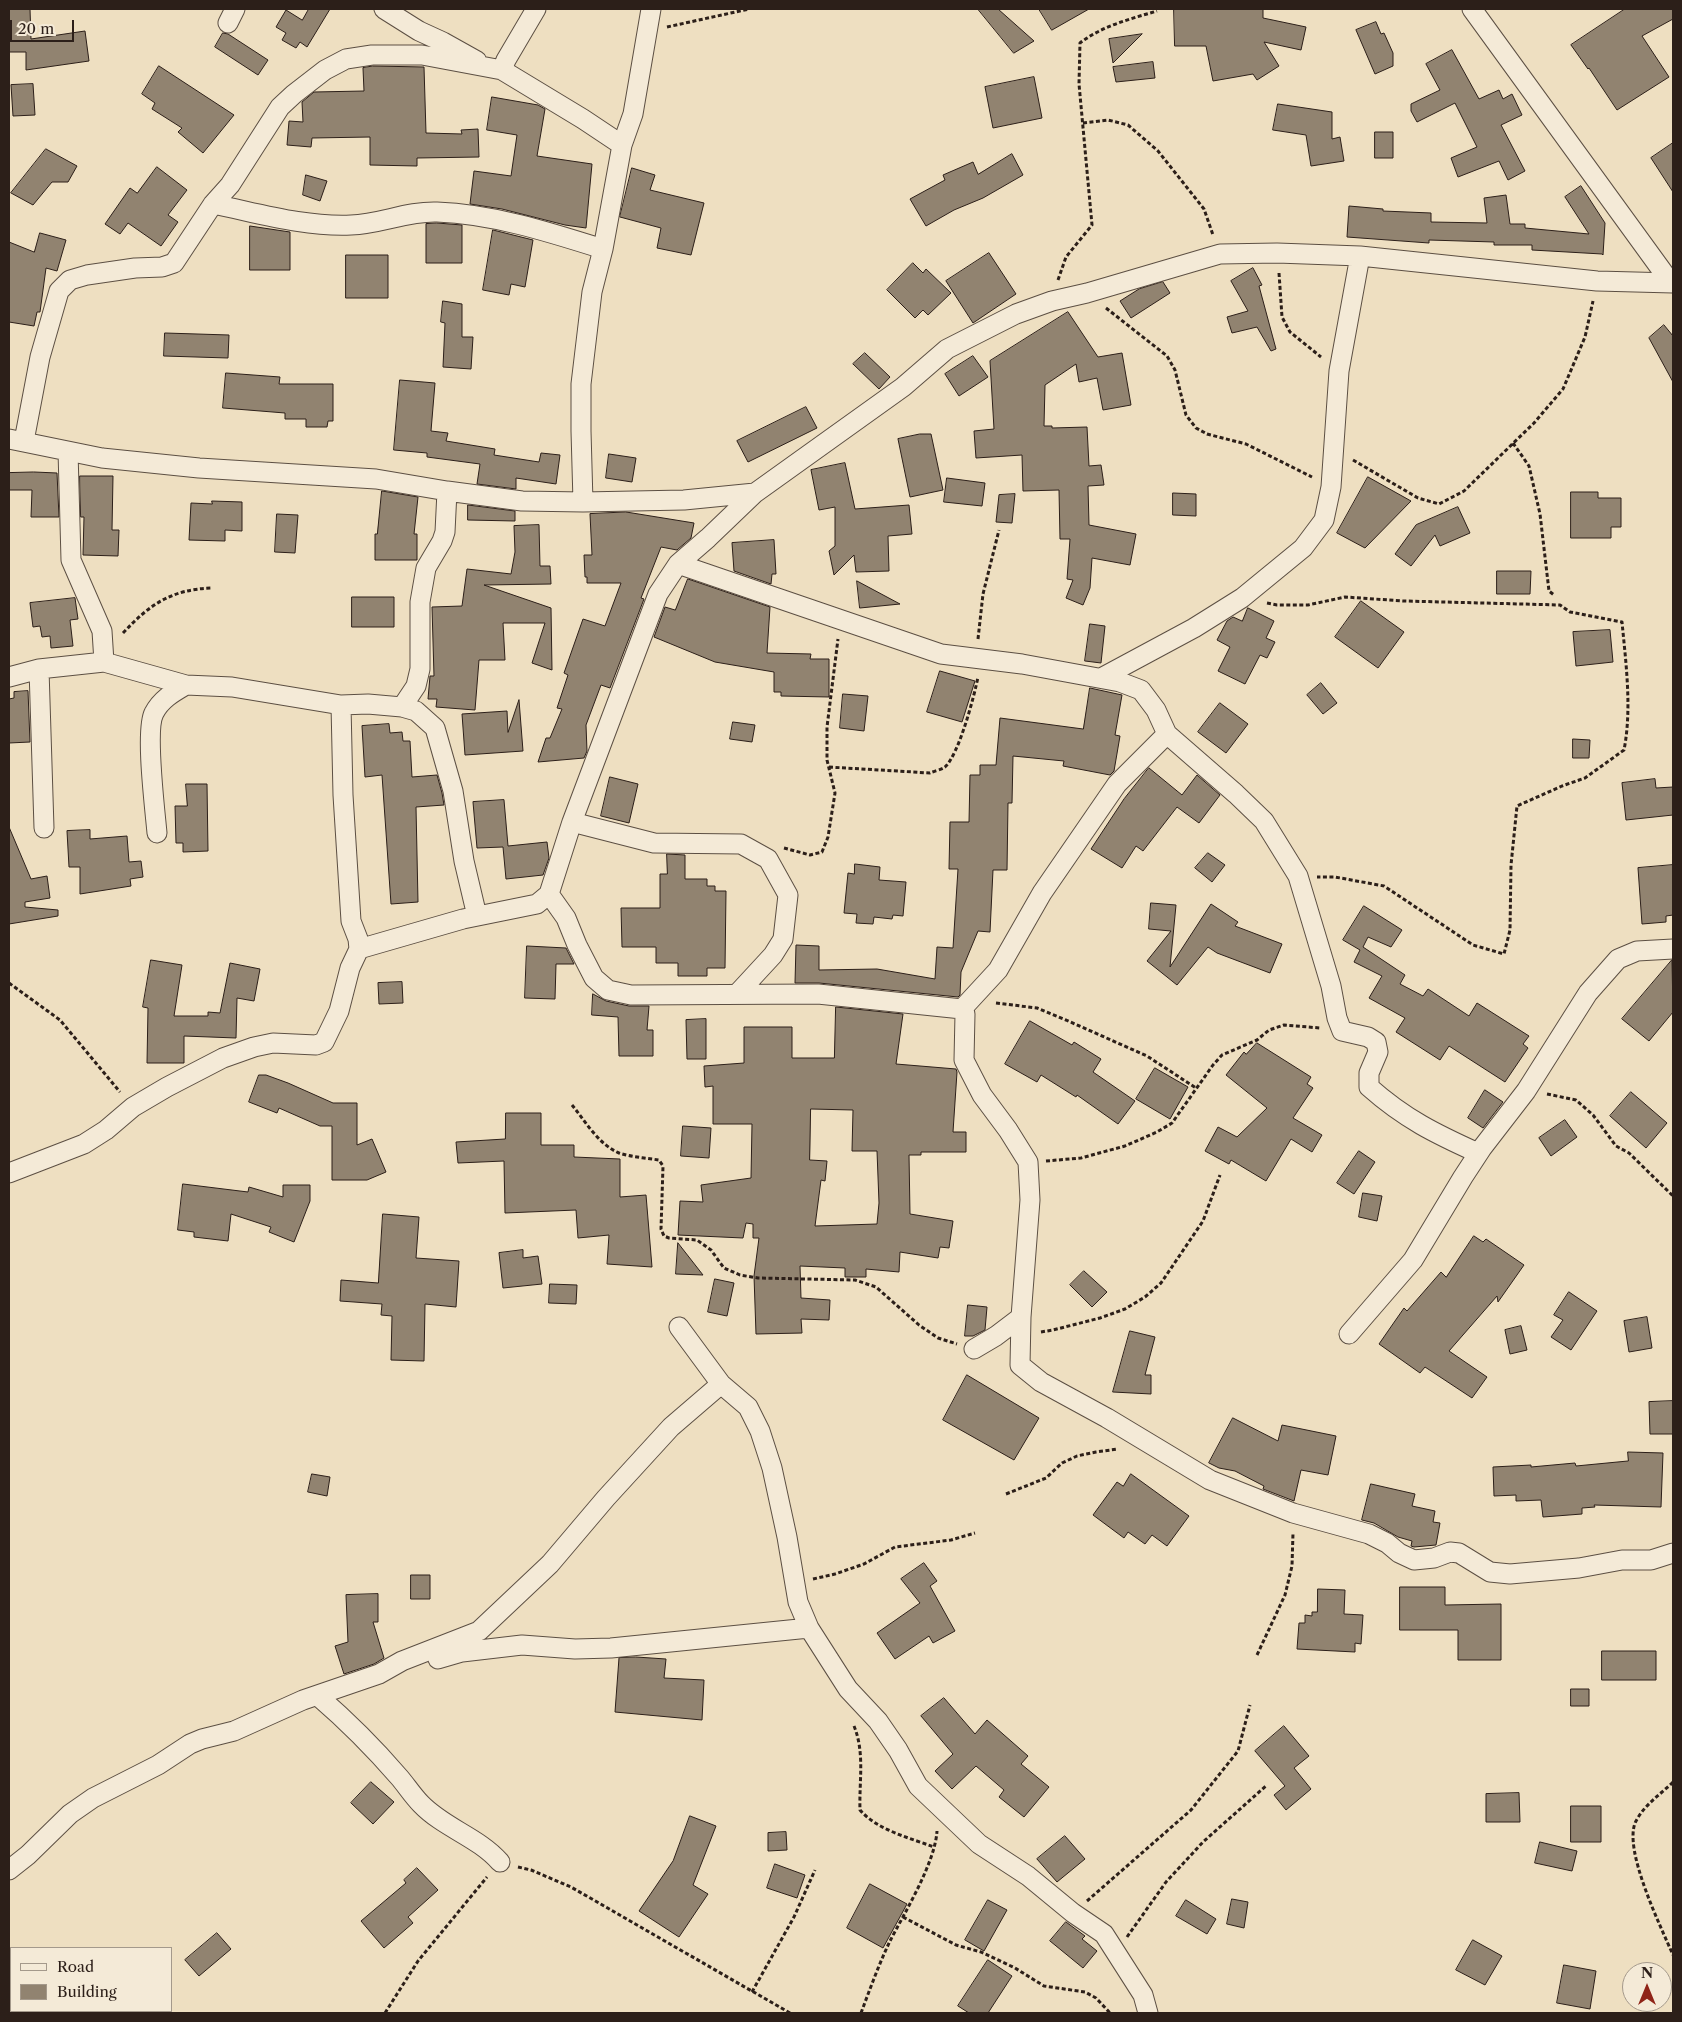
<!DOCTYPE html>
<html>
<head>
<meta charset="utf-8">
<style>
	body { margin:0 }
	#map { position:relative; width:1682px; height:2022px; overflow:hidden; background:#eedfc1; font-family:"Libre Caslon Text",serif }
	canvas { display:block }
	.frame { position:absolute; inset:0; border:10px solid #2c1f19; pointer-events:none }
	.legend { position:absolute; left:10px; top:1947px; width:162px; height:65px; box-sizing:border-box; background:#f4ead7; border:1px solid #a4998b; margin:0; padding:6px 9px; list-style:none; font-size:15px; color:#2c1f19 }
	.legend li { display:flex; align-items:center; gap:10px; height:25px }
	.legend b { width:25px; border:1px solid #a4998b }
	.north { position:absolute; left:1622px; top:1962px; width:50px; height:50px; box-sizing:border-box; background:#f4ead7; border:1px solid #a4998b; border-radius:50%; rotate:0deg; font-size:14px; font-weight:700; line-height:20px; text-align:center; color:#2c1f19 }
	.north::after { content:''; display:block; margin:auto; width:18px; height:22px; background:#8f2418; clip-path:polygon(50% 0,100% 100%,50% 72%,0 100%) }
	.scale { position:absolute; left:10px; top:20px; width:64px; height:22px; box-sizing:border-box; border:2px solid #2c1f19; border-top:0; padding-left:6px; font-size:15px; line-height:18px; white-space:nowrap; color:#2c1f19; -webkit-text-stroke:4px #f4ead7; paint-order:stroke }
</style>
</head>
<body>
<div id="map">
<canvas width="1682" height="2022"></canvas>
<div class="frame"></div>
<ul class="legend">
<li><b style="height:6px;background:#f4ead7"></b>Road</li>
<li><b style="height:14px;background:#918370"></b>Building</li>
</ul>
<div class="north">N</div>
<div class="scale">20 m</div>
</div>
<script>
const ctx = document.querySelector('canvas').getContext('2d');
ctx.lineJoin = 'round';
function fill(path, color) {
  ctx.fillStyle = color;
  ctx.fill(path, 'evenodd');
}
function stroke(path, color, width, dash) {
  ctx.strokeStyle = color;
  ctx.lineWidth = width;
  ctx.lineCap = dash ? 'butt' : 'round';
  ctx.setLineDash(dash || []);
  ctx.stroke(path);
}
const building = new Path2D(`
	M9 9H30L31 39 85 31 89 61 26 70V52H9Z
	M309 9H330L307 47 300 42 296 48 282 40 286 33 276 27 286 10 302 20Z
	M978 9H998L1034 41 1014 53Z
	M1039 9H1089L1052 30Z
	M1174 9H1263V18L1306 27 1301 50 1264 42 1279 66 1257 80 1253 74 1213 81 1206 46H1175Z
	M1625 9H1673V19L1642 36 1669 77 1617 110 1589 68 1588 69 1571 45Z
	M1376 22 1381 34 1384 33 1393 53V66L1375 74 1356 30Z
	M223 33 228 34 268 60 258 75 215 47Z
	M1142 34 1113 63 1109 39Z
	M1452 50 1479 99 1499 90 1503 99 1512 94 1522 115 1501 125 1525 171 1508 180 1499 161 1458 177 1451 158 1477 147 1455 103 1417 122 1411 111V104L1440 90 1426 64Z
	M1153 62 1155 78 1116 82 1113 67Z
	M159 66 234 115 203 153 178 132 182 128 152 109 155 103 142 94Z
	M373 66 424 67 426 133 462 134 461 130 478 129 479 157 417 158V166L370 165V137L312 138 311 147 287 145 289 121 303 122 302 102 314 92 364 91 363 68Z
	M1034 77 1042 118 993 128 985 87Z
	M33 84 35 115 13 116 11 85Z
	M492 97 538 105 545 109 537 156 592 164 586 228 565 225 502 209 470 204 474 171 511 176 517 135 487 130Z
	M1278 104 1332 112V139L1340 137 1344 161 1311 166 1306 135 1273 130Z
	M1375 132H1393V158H1375Z
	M1673 143V192L1651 158Z
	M46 149 77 166 68 182H52L33 205 11 193Z
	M1012 154 1023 175 983 198 954 210 926 226 910 199 945 180 943 175 973 162 978 174Z
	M157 167 187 190 168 215 178 222 161 246 128 223 120 234 105 224 130 188 137 193Z
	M632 168 655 175 650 190 704 203 691 255 657 248 661 228 620 217Z
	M306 175 327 181 320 201 303 195Z
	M1581 186 1605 223 1603 255 1602 254 1532 250V245H1494V242L1429 240V243L1347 237 1349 206 1383 209V211L1431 213V222L1487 223 1484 198 1506 195 1510 224H1525V228L1589 234 1565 197Z
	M437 223 462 225V263H426V224Z
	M250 226 290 232V270H250Z
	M493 230 533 240 525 287 511 284 509 295 483 290Z
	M40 233 66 240 57 271 46 268 40 312H37L34 326 9 322V242L34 252Z
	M989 253 1016 294 973 323 946 281Z
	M346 255H388V298H346Z
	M913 263 923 273 926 269 951 293 928 315 923 310 915 318 887 290Z
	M1253 268 1262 285 1259 286 1276 349 1271 351 1257 327 1232 333 1227 317 1248 311 1231 281Z
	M1163 282 1170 293 1131 318 1120 301 1139 289Z
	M443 301 462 304V337H473L471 369 443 367 445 323 441 322Z
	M1068 312 1098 357 1122 353 1131 405 1103 410 1097 378 1079 382 1076 364 1045 385 1044 426H1052V428L1087 427 1089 466 1101 465 1104 485 1088 486 1089 525 1136 534 1130 565 1092 558 1090 588 1083 605 1066 598 1073 580 1067 579 1070 539H1060L1059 490 1023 491 1022 455 976 458 974 431 994 429 990 361Z
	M1664 325 1673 336V382L1649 338Z
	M165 333 229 335 228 358 164 356Z
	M865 353 890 377 879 389 853 364Z
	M973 356 988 377 959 396 945 374Z
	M226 373 280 377 279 384H333V421H328L327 427H306V419H285V413L223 408Z
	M400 380 435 383 431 431 448 433 446 441 495 449 494 455 539 462 541 453 560 455 556 484 516 478V489L477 484 480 464 427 457V453L394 450Z
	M806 407 817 428 748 462 737 441Z
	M920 434H931L943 490 910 497 898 439Z
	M609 454 636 458 632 482 606 478Z
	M845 463 855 509 909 505 912 534 888 536 889 571 856 572 854 555 834 575 829 551 835 546V507L819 510 811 470Z
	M34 472 57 473 59 517H31L32 490H9V473Z
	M80 476H113L112 530H119L118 556 83 555 84 517H81Z
	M1368 477 1411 501 1365 548 1337 533Z
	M947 478 985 483 982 506 944 502Z
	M382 491 418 497 414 534H417V560H375V534H377Z
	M1571 492H1598V498H1621V527H1611V538H1571Z
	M1173 493 1196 494V516L1173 515Z
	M1015 494 1012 523 996 522 999 495Z
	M212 501 242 502V531L225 530V541L189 540 191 503 212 504Z
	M468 505 515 511V521L468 520Z
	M1458 507 1470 533 1440 546 1435 535 1411 566 1395 554 1416 525Z
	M626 512 694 523 691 538 677 550 661 547 641 598 644 599 610 688 601 685 586 725 587 751 584 758 538 762 546 738H550L562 709 557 708 568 675 564 673 583 619 605 626 621 583H587V577H585L584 555H592L590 514Z
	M277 514 298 515 295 553 275 552Z
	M539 525 540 566H550L551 584 484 585 551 608 552 670 532 663 545 623H503L505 660H479L475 710 436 707 437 699H428L430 676H434L432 607 462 606 467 569 511 574 515 552 514 526Z
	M774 540 776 574H772L771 584 734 571 732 543Z
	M1497 571H1531L1530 594H1497Z
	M688 579 770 607 767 653 811 654 810 659H829V697L781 696V692H774V672L715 662 654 637 665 607 675 610Z
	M857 581 900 604 860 608Z
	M352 597H394V627H352Z
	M75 598 78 619 70 620 73 646 51 648 50 636 42 637 40 626 33 627 30 603Z
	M1361 601 1404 632 1378 668 1335 637Z
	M1248 608 1274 621 1266 638 1275 642 1267 658 1260 655 1245 684 1218 671 1230 647 1217 640 1227 621 1233 617 1242 621Z
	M1090 624 1105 626 1101 663 1085 661Z
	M1610 630 1613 662 1576 666 1573 632Z
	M940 671 975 681 962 722 927 712Z
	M1321 683 1337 703 1323 714 1307 695Z
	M1090 688 1122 695 1115 735 1120 736 1114 771 1110 775 1063 766 1064 761 1013 756 1012 803H1008L1007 870H993L990 932 978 931 961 972 960 995 958 997 819 983H795L796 945 819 946V970L877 969 935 979 937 947 953 948 958 869H949L950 822H969L970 775H980V765H996L1000 718 1083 729Z
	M28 691 30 742 9 743V699L14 698V692Z
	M843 694 868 696 864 731 840 728Z
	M519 700 523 751 465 755 462 714 507 711 508 732Z
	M1220 703 1248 724 1226 753 1198 732Z
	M733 722 755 725 752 742 730 739Z
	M389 724 390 733 402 732 403 741H410L412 777 437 775 442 793 444 805 416 807 418 902 391 904 382 775 365 777 362 726Z
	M1573 739 1590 740 1589 758H1573Z
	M1149 768 1182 795 1197 775 1220 795 1199 823 1177 807 1143 851 1136 846 1122 868 1091 849 1124 799Z
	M610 777 638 784 629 823 601 816Z
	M1655 779 1656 788 1673 787V815L1626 820 1622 783Z
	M186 784H207L208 851 183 852V843H176L175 806H187Z
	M504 800 508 846 547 842 549 858 543 875 506 879 503 847 477 848 473 802Z
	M9 827 31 879 47 876 50 898 25 902V907L58 910V916L9 924Z
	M90 830V839L127 836 129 862 141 861 143 877 130 879 131 886 80 894V867H69L67 831Z
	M1208 853 1225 865 1212 882 1195 868Z
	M667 854 685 855V879H707V886H715V891H726L725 968H707V976H678V963H656V947H622L621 908H660V874H667Z
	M855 864 880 867 879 880 906 882 903 916 893 915 892 919 874 917 873 924 856 923 857 914 844 913 848 873 854 874Z
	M1673 865V915L1666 916V922L1642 924 1638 868Z
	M1151 903 1176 905 1170 967 1211 904 1238 922 1235 926 1282 944 1270 973 1217 953 1208 947 1177 985 1147 961 1171 931 1149 929Z
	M1364 906 1402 930 1391 947 1368 937 1363 947 1405 975 1400 984 1423 996 1428 989 1469 1016 1477 1003 1529 1036 1523 1044 1528 1048 1505 1082 1449 1046 1440 1060 1396 1032 1405 1018 1369 998 1382 976 1354 962 1360 950 1343 940Z
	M527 946 566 948 574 964H556L555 999 525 998Z
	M151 960 182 965 174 1016H208V1012L220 1013 230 963 260 969 254 1001 237 998 236 1038 184 1036V1063H147L148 1008 143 1007Z
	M1672 960 1673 1012 1649 1041 1622 1019Z
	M402 982 403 1003 379 1004 378 983Z
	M593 994 606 1001 629 1006H649L647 1030H653V1056H619L618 1017 592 1015Z
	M836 1007 903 1014 896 1064 956 1069 957 1072 953 1132H966V1152H921V1155H909L910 1214 953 1221 949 1248 940 1247 938 1258 900 1252 899 1272 866 1269V1277H845V1268L800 1266 801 1298 830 1300 829 1320 801 1319 802 1333 756 1334 754 1276 759 1238H753V1224L746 1223 743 1238 678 1235 680 1201 703 1202 701 1185 751 1178 752 1124H713V1086L705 1087 704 1066 744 1063V1027H792V1058H834ZM811 1109 853 1110 852 1151H877L879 1203 877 1224 815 1226 821 1180 825 1181 827 1161 810 1160Z
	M706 1019V1059H687L686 1020Z
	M1030 1021 1072 1045 1074 1042 1101 1059 1093 1072 1135 1101 1118 1124 1077 1095 1076 1097 1041 1075 1037 1082 1005 1064Z
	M1257 1043 1311 1077 1307 1084 1313 1088 1293 1118 1322 1135 1312 1152 1291 1139 1266 1181 1231 1160 1229 1164 1205 1151 1218 1127 1237 1137 1267 1108 1226 1075 1244 1052 1246 1054Z
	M1155 1068 1188 1087 1170 1119 1136 1099Z
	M259 1075H266L288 1083 333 1103H357V1145L372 1139 386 1172 367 1180H332V1126H320L279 1108 277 1113 249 1102Z
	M1485 1090 1503 1102 1483 1128 1468 1118Z
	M1631 1092 1667 1123 1646 1148 1610 1116Z
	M506 1113H541V1145H574V1157L620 1159V1197L646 1195 652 1267 607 1264 609 1235 578 1238 576 1210 505 1213 504 1161 458 1163 456 1142 505 1139Z
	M1565 1120 1577 1137 1551 1156 1539 1138Z
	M683 1126 711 1128 709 1158 681 1156Z
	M1359 1151 1375 1162 1354 1194 1337 1183Z
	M183 1184 248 1192 249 1187 283 1197V1185H310V1201L294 1242 269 1232 271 1227 231 1214 228 1241 194 1237V1232L178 1230Z
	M1363 1193 1382 1196 1377 1221 1359 1217Z
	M383 1214 419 1217 416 1258 459 1261 456 1307 425 1304 424 1361 391 1360 392 1316 381 1315 382 1304 340 1301 341 1280 378 1283Z
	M1474 1236 1483 1242 1486 1239 1524 1265 1498 1302 1497 1296 1449 1351 1487 1377 1472 1398 1425 1367 1420 1373 1379 1344 1404 1308 1407 1311 1441 1272 1446 1277Z
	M678 1243 703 1275 676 1274Z
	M523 1250V1258L538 1256 542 1284 503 1288 499 1253Z
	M1084 1271 1107 1292 1092 1307 1070 1285Z
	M715 1279 734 1283 727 1316 708 1312Z
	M550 1284 577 1285 576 1304 549 1303Z
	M1569 1292 1597 1311 1571 1350 1551 1337 1563 1320 1554 1315Z
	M968 1305 987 1307 985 1330 973 1336H965Z
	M1647 1317 1652 1348 1629 1352 1624 1321Z
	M1521 1326 1527 1350 1510 1354 1505 1330Z
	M1130 1331 1155 1337 1145 1375H1151V1394L1113 1392Z
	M967 1375 1039 1418 1014 1460 943 1420Z
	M1673 1401V1434H1650L1649 1402Z
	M1233 1418 1278 1441 1282 1425 1336 1436 1328 1475 1301 1470 1294 1501 1263 1489 1264 1486 1235 1471 1219 1468 1209 1463Z
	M1628 1452 1663 1453 1661 1507 1594 1505 1595 1507 1582 1508V1514L1543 1517 1541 1500 1516 1501V1495L1494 1496 1493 1467 1531 1465V1467L1575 1463 1576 1466 1628 1461Z
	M312 1474 330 1477 327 1496 308 1492Z
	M1131 1474 1189 1516 1167 1546 1152 1535 1145 1544 1128 1532 1124 1538 1093 1515 1117 1482 1123 1486Z
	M1371 1484 1415 1494 1412 1506 1435 1511 1433 1522 1440 1523 1436 1545 1414 1547 1411 1546 1412 1541 1398 1537 1374 1523 1362 1520Z
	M924 1563 937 1581 930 1586 955 1631 933 1643 929 1636 895 1659 877 1633 920 1603 901 1579Z
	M411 1575H430V1599H411Z
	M1400 1587H1445V1605L1501 1604V1660H1458V1630H1400Z
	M1318 1589 1345 1590 1344 1614 1363 1615 1361 1644 1355 1643V1652L1297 1649 1299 1623H1305V1615L1312 1616V1612H1317Z
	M378 1594V1622H373L384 1658 374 1664 344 1674 335 1646 348 1642 346 1595Z
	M1602 1651H1656V1680H1602Z
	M636 1657 666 1659 664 1678 704 1680 702 1720 615 1712 619 1658Z
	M1571 1689H1589V1706H1571Z
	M944 1698 975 1734 987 1720 1028 1756 1021 1764 1049 1787 1024 1817 999 1797 1004 1790 976 1766 952 1789 935 1771 953 1754 921 1716Z
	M1284 1726 1309 1756 1294 1768 1311 1789 1286 1810 1274 1795 1285 1786 1255 1751Z
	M371 1782 394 1802 373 1824 351 1803Z
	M1519 1793 1520 1822H1486V1794Z
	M1571 1806H1601V1842H1571Z
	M690 1816 716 1826 693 1885 708 1894 679 1937 639 1911 673 1861Z
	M786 1832 787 1850 768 1851V1833Z
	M1065 1836 1085 1859 1057 1882 1037 1859Z
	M1540 1842 1577 1851 1572 1871 1535 1863Z
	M775 1864 805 1875 797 1898 767 1888Z
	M417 1868 438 1890 408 1917 413 1923 384 1948 361 1921 406 1883 404 1880Z
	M870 1884 907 1904 883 1948 847 1928Z
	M1232 1899 1248 1902 1244 1928 1227 1924Z
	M988 1900 1007 1910 984 1951 965 1940Z
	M1186 1900 1216 1919 1207 1934 1176 1916Z
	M1066 1922 1085 1936 1082 1939 1097 1951 1083 1968 1050 1941Z
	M217 1933 231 1949 199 1976 185 1960Z
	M1473 1940 1502 1956 1485 1985 1456 1970Z
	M988 1960 1012 1976 988 2013H969L958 2006Z
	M1564 1965 1596 1971 1590 2009 1557 2003Z`);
fill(building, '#918370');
stroke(building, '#2c1f19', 1);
const street = new Path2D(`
	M384 9 419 31 443 42 477 61
	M1472 9 1671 283
	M228 23 235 9
	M502 70 506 60 536 9
	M213 204C258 213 304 227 351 225 381 224 407 211 437 212 493 214 549 232 603 249
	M9 439 102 458 199 468 376 479 447 491 522 501 583 502 684 500 755 493 903 387 947 349 1016 314 1052 301 1087 293 1220 254 1277 253 1360 256 1597 281 1673 283
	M24 441 40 357 59 291 70 280 87 275 135 268 162 267 174 263 213 204 230 185 280 107 294 94 325 70 346 59 372 55H422L502 70 583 119 622 145
	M68 451 71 560 102 631 104 662
	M583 502 581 431V384L592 292 603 249 622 145 633 114 651 9
	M678 564 941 654 1022 664 1120 682 1141 690 1156 710 1167 734 1236 794 1264 821 1298 876 1331 986 1337 1018 1342 1031 1368 1037 1376 1042 1378 1052 1369 1073V1087C1405 1119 1436 1134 1478 1153
	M39 669 44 828
	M9 677 39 669 104 662 186 685 232 687 341 705 368 704 402 707 416 711 435 728 453 791 464 861 477 916
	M1101 678 1194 628 1242 598 1303 548 1324 520 1331 487 1339 371 1360 256
	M402 707 416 686 420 669V602L426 568 442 541 445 532 447 491
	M572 822 654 843 741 844 768 859 788 895 783 939 773 955 737 994
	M157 833C155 810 145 730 154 713 161 699 174 692 186 685
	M549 894 566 918 577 945 594 978 608 990 631 995 818 994 962 1009 965 1014 964 1060 982 1095 1008 1130 1028 1162 1030 1200 1021 1317 1020 1365 1041 1382 1107 1418 1210 1480 1293 1513 1369 1534 1387 1543 1399 1553 1414 1560 1434 1558 1450 1552 1459 1553 1490 1572 1510 1574 1579 1568 1622 1560H1651L1673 1553
	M359 949 463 919 537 904 549 894 572 822 658 594 678 564 708 538 755 493
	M962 1009 998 970 1042 893 1117 784 1167 734
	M9 1173 84 1144 106 1130 133 1107 167 1087 223 1058 254 1047 273 1043 316 1045 324 1042 339 1011 350 968 359 949 358 939 351 921 343 795 341 705
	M679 1327 721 1384 748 1407 760 1431 772 1468 787 1537 798 1602 809 1628 848 1689 878 1721 898 1750 918 1786 979 1844 1028 1876 1073 1913 1104 1934 1143 1995 1148 2013
	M1349 1334 1413 1260 1463 1177 1482 1148 1526 1091 1588 993 1618 959 1637 951 1673 949
	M974 1349 996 1336 1021 1317
	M438 1659 462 1652 522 1645 575 1649 611 1648 809 1628
	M318 1696C347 1721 374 1748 399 1777 406 1785 413 1796 421 1804 444 1828 478 1837 500 1862
	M9 1870 28 1855 70 1814 93 1798 158 1765 190 1744 202 1739 234 1731 303 1700 379 1674 402 1661 479 1631 550 1564 606 1498 671 1427 721 1384`);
stroke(street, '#5c4f43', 21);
stroke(new Path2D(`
	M667 27 749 9
	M1083 123 1108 120 1128 125 1158 151 1204 209 1213 235
	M1279 273 1282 317 1290 332 1321 357
	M1058 280 1066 257 1092 225 1079 84 1080 43C1102 26 1130 19 1157 11
	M1106 308 1167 356 1175 370 1186 415 1196 428 1207 434 1246 444 1312 477
	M1513 443 1529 466 1540 514 1549 591 1554 595
	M1353 460 1418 498 1439 504 1464 491 1534 423 1563 389 1585 337 1593 301
	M1267 603 1277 605H1308L1345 597 1404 601 1560 605 1570 612 1622 622C1626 664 1632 709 1624 750L1585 778 1562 786 1517 806 1511 865 1510 930 1504 954 1473 945 1384 886 1335 877H1317
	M123 633C150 604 172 589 213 588
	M978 639 983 594 999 530
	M829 767 930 773C934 771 941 770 945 767 959 754 974 697 978 677
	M784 848 810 855 822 852 828 837 835 793 827 760V727L838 639
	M9 983 60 1020 120 1092
	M996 1003 1037 1008 1066 1020 1147 1056 1196 1088
	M1547 1094 1576 1100 1593 1115 1616 1146 1629 1153 1673 1196
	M572 1105C586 1122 598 1144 619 1153 631 1157 646 1158 659 1160L663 1166 661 1229 664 1236 669 1238 697 1240 711 1250 724 1268 740 1275 758 1278 855 1280 876 1287 919 1325 938 1338 957 1344
	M1046 1161 1081 1158 1125 1146 1157 1132 1172 1123 1213 1065 1222 1055 1257 1040 1269 1030 1284 1025 1320 1028
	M1041 1332 1053 1330 1100 1318 1125 1309 1145 1297 1161 1283 1203 1221 1220 1175
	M1006 1494 1046 1478 1062 1463 1077 1456 1096 1452 1118 1449
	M813 1579 835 1574 864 1564 895 1547 951 1540 975 1533
	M1257 1655 1285 1595 1292 1566 1293 1533
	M854 1726C865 1753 859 1781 860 1810 877 1830 910 1838 934 1847
	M1673 1782C1660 1795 1645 1804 1636 1821 1622 1848 1661 1927 1673 1955
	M518 1867 531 1870 571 1887 790 2013
	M1087 1901 1191 1810 1238 1751 1250 1705
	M903 1917 956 1945 981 1952 1015 1968 1044 1986 1085 1992 1096 1998 1110 2013
	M1127 1937 1166 1882 1203 1842 1267 1785
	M752 1992 794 1917 815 1870
	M385 2013 418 1961 487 1877
	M861 2013C870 1989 879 1964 890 1941 905 1912 935 1863 937 1831`), '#2c1f19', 3, [4, 2.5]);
stroke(street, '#f4ead7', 19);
</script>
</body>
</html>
